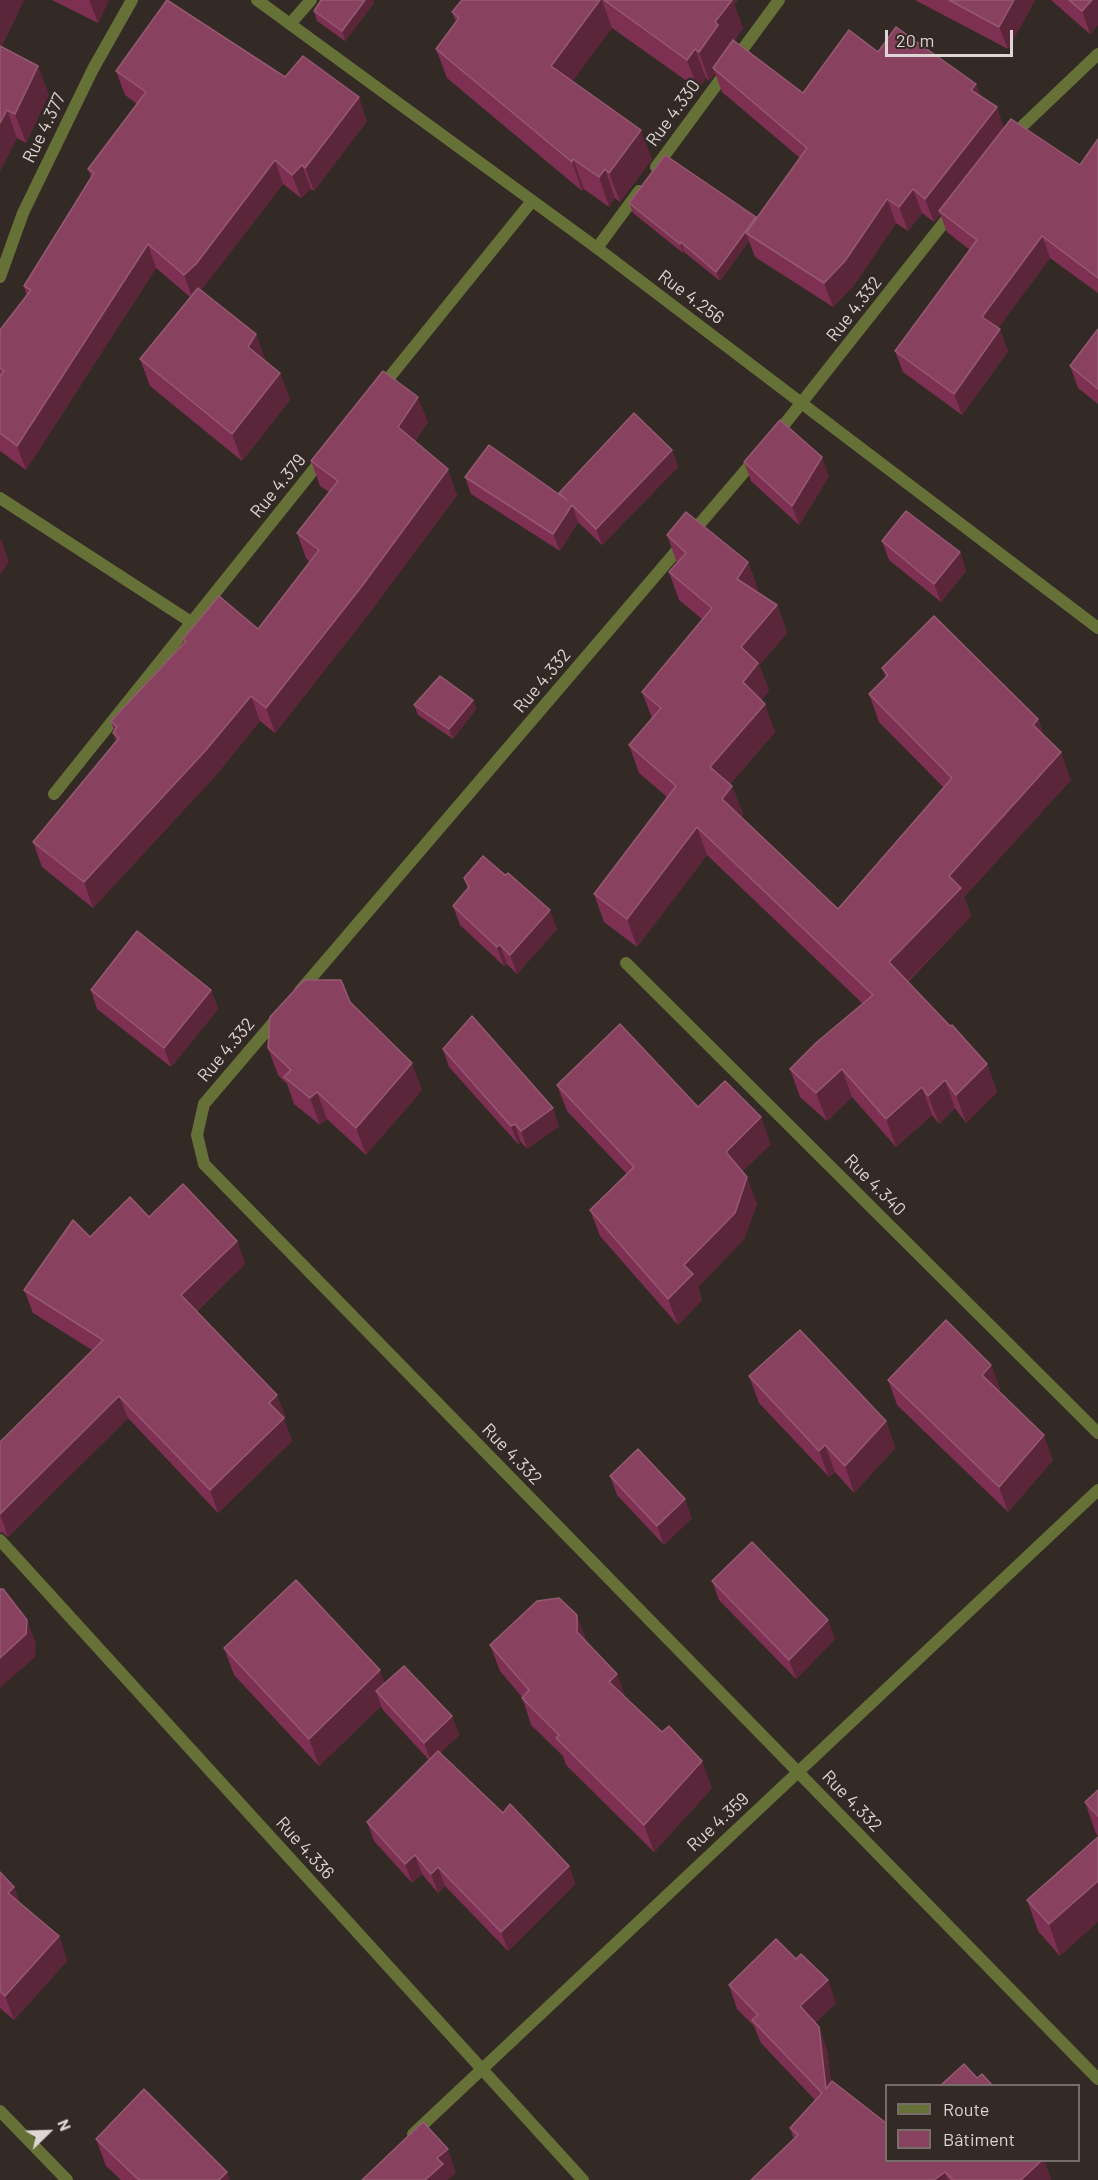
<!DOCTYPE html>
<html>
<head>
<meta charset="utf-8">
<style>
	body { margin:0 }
	#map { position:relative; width:1098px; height:2180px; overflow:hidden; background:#332925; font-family:Barlow,sans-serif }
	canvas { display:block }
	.legend { position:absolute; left:885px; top:2084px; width:195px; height:78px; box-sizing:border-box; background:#332925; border:2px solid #776e6b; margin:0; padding:8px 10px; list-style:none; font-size:18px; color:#ddd6d4 }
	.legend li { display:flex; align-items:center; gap:12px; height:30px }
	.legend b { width:30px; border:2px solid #776e6b }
	.north { position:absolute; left:18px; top:2102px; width:60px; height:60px; -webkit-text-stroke:4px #332925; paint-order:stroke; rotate:67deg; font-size:16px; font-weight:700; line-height:24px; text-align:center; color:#ddd6d4 }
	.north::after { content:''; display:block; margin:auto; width:21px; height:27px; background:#ddd6d4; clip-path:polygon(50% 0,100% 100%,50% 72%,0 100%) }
	.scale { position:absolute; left:885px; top:30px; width:128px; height:27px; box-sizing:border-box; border:3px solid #ddd6d4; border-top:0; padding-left:8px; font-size:18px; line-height:21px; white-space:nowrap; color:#ddd6d4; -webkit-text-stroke:4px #332925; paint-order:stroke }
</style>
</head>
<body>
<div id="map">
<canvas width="1098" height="2180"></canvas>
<ul class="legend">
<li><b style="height:8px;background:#667138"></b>Route</li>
<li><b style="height:16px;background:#884260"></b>Bâtiment</li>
</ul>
<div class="north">N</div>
<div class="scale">20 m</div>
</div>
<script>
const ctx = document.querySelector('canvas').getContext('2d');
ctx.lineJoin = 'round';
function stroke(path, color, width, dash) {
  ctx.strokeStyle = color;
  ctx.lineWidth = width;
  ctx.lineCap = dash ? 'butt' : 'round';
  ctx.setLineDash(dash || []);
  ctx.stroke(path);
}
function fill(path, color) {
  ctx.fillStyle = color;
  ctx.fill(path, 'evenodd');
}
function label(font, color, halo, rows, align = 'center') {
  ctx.font = font + ' Barlow,sans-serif';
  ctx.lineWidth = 5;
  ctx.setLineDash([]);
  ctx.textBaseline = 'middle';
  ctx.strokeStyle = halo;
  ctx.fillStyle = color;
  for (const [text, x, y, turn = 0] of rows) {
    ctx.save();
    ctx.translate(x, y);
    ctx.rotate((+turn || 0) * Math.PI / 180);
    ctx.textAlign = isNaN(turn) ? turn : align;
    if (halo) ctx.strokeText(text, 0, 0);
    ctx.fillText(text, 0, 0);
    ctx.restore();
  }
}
stroke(new Path2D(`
	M290 24 311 0
	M1012 136 1098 54
	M656 167 779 0
	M597 248 639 191
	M0 277 23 213 93 69 132 0
	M380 389 532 201
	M776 435 953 211
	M0 498 191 622
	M54 794 323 458
	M626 963 1098 1433
	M300 991 757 457
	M279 1016 204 1104 197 1135 204 1164 1098 2079
	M0 1540 583 2180
	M0 2111 67 2180
	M413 2134 1098 1490`), '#667138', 12);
stroke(new Path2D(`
	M257 0 597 248 1098 628`), '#667138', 12);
fill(new Path2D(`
	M0 0H24L1 47 49 94 26 143 17 138 0 171Z
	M52 0H109L98 23Z
	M321 0H373L374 3 345 41 317 21 314 11Z
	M462 0H738L734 4 743 28 734 41 803 93 878 52 976 84 980 96 1004 128 1080 165 1098 139V293L1050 258 998 328 1008 351 962 415 903 372 895 351 970 250 947 232 940 214 934 222 922 213 908 231 896 223 854 285 833 307 755 257 749 241 720 281 684 252 683 253 633 213 629 203 757 219 800 158 722 92 715 73 709 81 706 78 698 89 612 28 572 81 652 159 620 202 615 198 609 207 584 189 582 191 447 78 436 49 456 22 452 12Z
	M915 0H1035L1008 49Z
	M1051 0H1098V25L1090 34Z
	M116 71 285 77 367 121 314 191 311 189 301 198 283 184 201 290 256 334 266 362 280 373 290 400 242 461 150 386 140 359 190 297 156 268 26 470 0 451V330L27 296 24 286 91 177 88 169 137 104 125 95Z
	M1098 329V404L1078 388 1070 366Z
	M428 422 415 441 457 495 371 611 275 733 260 721 216 775 93 908 42 867 33 842 116 741 113 733 114 731 111 721 184 643 183 639 258 629 310 562 306 558 297 533 329 492 320 486 311 461Z
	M672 450 678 467 602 545 578 522 560 551 471 494 465 477 559 495V493Z
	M744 462 829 476 799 525 751 481Z
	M667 535 748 562 758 590 757 592 777 605 787 633 759 665 769 691 761 700 775 732 730 784 732 786 743 814 741 817 838 909 944 788 879 722 869 694 886 678 882 668 1038 719 1044 736 1071 780 964 897 971 916 908 982 987 1064 997 1092 966 1123 955 1108 939 1124 932 1115 896 1147 852 1097 827 1121 800 1097 790 1069 863 1004 707 855 637 947 604 922 594 894 667 797 639 773 629 745 652 718 642 692 702 619 679 600 669 572 677 563Z
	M882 541 960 552 966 571 941 602 889 560Z
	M473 700 476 709 453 739 418 715 414 705Z
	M464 878 557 929 517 974 507 964 504 966 460 925 453 906 468 889Z
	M91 990H211L218 1009 171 1067 97 1009Z
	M350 1002 422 1090 366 1155 327 1119 320 1125 294 1104 287 1084 278 1075 268 1048Z
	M443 1049 559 1126 527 1149 521 1142 518 1144 449 1067Z
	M557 1085 698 1107 771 1144 742 1171 757 1204 744 1239 698 1287 702 1300 678 1325 600 1236 590 1210 627 1174 567 1111Z
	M90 1237 237 1241 245 1264 197 1311 286 1417 284 1419 292 1441 218 1513 128 1418 8 1537 2 1532 0 1533V1442L92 1350 33 1313 24 1290Z
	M991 1365 1000 1389 999 1391 1053 1460 1008 1512 897 1405 888 1380Z
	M749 1376 886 1421 895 1448 854 1493 835 1472 829 1477 759 1403Z
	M610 1476 692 1518 664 1545 617 1495Z
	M712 1581 835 1639 796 1679 719 1600Z
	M587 1643 626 1698 712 1788 654 1852 566 1765 563 1756 531 1725 522 1697 500 1671 490 1645Z
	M224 1648 385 1683 452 1716 459 1735 440 1753 503 1813 569 1866 575 1884 508 1951 445 1886 438 1893 422 1874 412 1883 374 1841 367 1822 429 1760 383 1710 381 1706 319 1766 234 1675Z
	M1098 1790V1836L1096 1834 1085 1802Z
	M1098 1837 1060 1956 1038 1931 1027 1900Z
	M0 1872 14 1887 19 1902 59 1936 67 1961 14 2020 0 2008Z
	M729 1985 836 2003 815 2023 819 2027 827 2050 831 2083 886 2160H1044L1051 2180H751L794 2139 790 2128 815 2100 761 2043 754 2026 737 2009Z
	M96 2139 230 2180H121L106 2166Z`), '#7e3052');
fill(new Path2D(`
	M0 0H24L0 50Z
	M89 0H109L98 23Z
	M365 0H373L374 3 345 41 342 31Z
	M600 0H602L612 28 562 96 551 66Z
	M720 0H738L734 4 743 28 713 68 715 73 709 81 699 52 715 22Z
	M1014 0H1035L1008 49 999 27Z
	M1092 0H1098V25L1090 34 1082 11Z
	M695 49 706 78 698 89 687 60Z
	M38 66 49 94 26 143 15 114Z
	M976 84 985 108 971 90Z
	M359 97 367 121 314 191 305 168Z
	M997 107 1005 131 939 211 940 214 934 222 925 199Z
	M7 110 17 138 0 171V123Z
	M641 130 652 159 620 202 609 173Z
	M573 159 584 189 582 191 572 162Z
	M275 160 283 184 204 287 193 299 184 275Z
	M302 165 311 189 301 198 292 175Z
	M605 169 615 198 609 207 599 177Z
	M913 189 922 213 908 231 899 207Z
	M887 199 896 223 854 285 833 307 824 283Z
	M756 217 760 227 746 233 749 241 720 281 716 272Z
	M1042 236 1050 258 990 339 982 317Z
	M681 242 684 252 683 253 680 244Z
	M148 244 156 268 26 470 17 446Z
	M1000 329 1008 351 962 415 954 394Z
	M256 334 266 361 258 374 248 347Z
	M280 373 290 400 242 461 232 434Z
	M418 397 428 422 407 452 398 427Z
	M672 450 678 467 602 545 596 529Z
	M822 457 829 476 799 525 792 506Z
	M448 469 457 495 371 611 275 733 266 708Z
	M572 505 578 522 560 551 553 534Z
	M1 539 9 562 0 575V541Z
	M960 552 966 571 941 602 934 584Z
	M748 562 758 590 747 607 737 579Z
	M777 605 787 633 759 665 769 691 753 710 743 682 741 647Z
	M251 696 260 721 216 775 93 908 84 882Z
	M473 700 476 709 453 739 449 729Z
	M765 704 775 732 720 795 710 767Z
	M1038 719 1048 747 1033 725Z
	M1061 752 1071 780 964 897 971 916 899 990 889 962 949 876Z
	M732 786 743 814 733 827 722 799Z
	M697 827 707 855 637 947 627 919Z
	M550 910 557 929 517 974 510 955Z
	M500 945 507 964 504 966 497 947Z
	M211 990 218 1009 171 1067 164 1048Z
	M412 1063 422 1090 366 1155 356 1128Z
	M987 1064 997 1092 966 1123 956 1095Z
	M842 1069 852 1097 827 1121 816 1093Z
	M945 1080 955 1108 939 1124 928 1096Z
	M922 1087 932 1115 896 1147 886 1119Z
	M317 1092 327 1119 320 1125 310 1098Z
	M553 1108 559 1126 527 1149 521 1131Z
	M761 1117 771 1144 736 1178 726 1152Z
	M515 1124 521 1142 518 1144 511 1126Z
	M747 1177 757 1204 744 1239 698 1287 702 1300 678 1325 668 1299 684 1265Z
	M237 1241 245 1264 190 1317 181 1295Z
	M991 1365 1000 1389 991 1400 982 1375Z
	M277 1395 286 1417 284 1419 292 1441 218 1513 210 1490 269 1403Z
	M119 1396 128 1418 8 1537 0 1514Z
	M886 1421 895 1448 854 1493 845 1466Z
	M1044 1435 1053 1460 1008 1512 999 1487Z
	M825 1445 835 1472 829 1477 819 1451Z
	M685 1499 692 1518 664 1545 657 1526Z
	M577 1615 587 1642V1659L577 1632Z
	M27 1620 36 1643 35 1657 0 1688V1658Z
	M828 1620 835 1639 796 1679 789 1660Z
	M380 1670 390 1697 376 1691 381 1706 319 1766 309 1739Z
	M617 1674 627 1701 609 1682Z
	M452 1716 459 1735 431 1762 424 1743Z
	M702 1761 712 1788 654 1852 644 1825Z
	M415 1855 422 1874 412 1883 405 1864Z
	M569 1866 575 1884 508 1951 501 1932Z
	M438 1867 445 1886 438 1893 431 1874Z
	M1098 1881V1922L1060 1956 1049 1924Z
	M14 1887 22 1911 8 1893Z
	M59 1936 67 1961 14 2020 5 1996Z
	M828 1980 836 2003 809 2029 800 2006Z
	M819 2027 827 2050 834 2112 826 2089Z
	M448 2149 456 2173 448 2179 449 2180H425L437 2158Z
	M1042 2160H1044L1051 2180H1021Z
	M227 2172 230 2180H219Z
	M945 2172 948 2180H934Z`), '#5c263a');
const building = new Path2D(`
	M167 0 285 77 303 56 359 97 305 168 302 165 292 175 275 160 196 264 184 275 148 244 17 446 0 433V376L4 371 0 368V330L31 290 24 286 94 173 88 169 146 92 116 71Z
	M321 0H365L342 31 314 11Z
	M462 0H600L551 66 641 130 609 173 605 169 599 177 573 159 572 162 436 49 459 18 452 12Z
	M604 0H732L715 22 718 25 699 52 695 49 687 60Z
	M949 0H1014L999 27Z
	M1069 0H1092L1082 11Z
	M896 27 976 84 971 90 997 107 925 199 913 189 899 207 887 199 845 261 824 283 746 233 807 148 713 68 733 40 803 93 849 30 878 52Z
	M0 46 38 66 15 114 7 110 0 123Z
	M1011 119 1080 165 1098 139V278L1042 236 982 317 1000 329 954 394 895 351 977 240 939 211Z
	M665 155 756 217 716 272 681 242 680 244 629 203Z
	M198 288 256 334 248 347 280 373 232 434 140 359Z
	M1098 329V389L1070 366Z
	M383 371 418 397 398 427 448 469 362 586 266 708 251 696 206 750 84 882 33 842 119 738 113 733 117 727 111 721 186 641 183 639 219 596 258 629 319 550 297 533 338 481 311 461Z
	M634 413 672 450 596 529 572 505 553 534 465 477 489 445 567 500 559 493Z
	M780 420 822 457 792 506 744 462Z
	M906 511 960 552 934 584 882 541Z
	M686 512 748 562 737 579 777 605 741 647 758 663 743 682 765 704 710 767 732 786 722 799 838 909 952 778 869 694 888 675 882 668 934 616 1038 719 1033 725 1061 752 949 876 961 888 889 962 950 1026 952 1025 987 1064 956 1095 945 1080 928 1096 922 1087 886 1119 842 1069 816 1093 790 1069 817 1042 873 995 697 827 627 919 594 894 676 786 629 745 661 708 642 692 712 608 669 572 686 553 667 535Z
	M440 676 473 700 449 729 414 705Z
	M483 856 505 875 508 873 550 910 510 955 500 945 497 947 453 906 469 887 464 878Z
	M137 931 211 990 164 1048 91 990Z
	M304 980H341L350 1002 412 1063 356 1128 317 1092 310 1098 284 1077 291 1070 268 1048 270 1017Z
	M472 1016 553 1108 521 1131 515 1124 511 1126 443 1049Z
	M620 1024 698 1107 725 1081 761 1117 726 1152 747 1177 735 1213 684 1265 693 1274 668 1299 590 1210 634 1167 557 1085Z
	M183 1184 237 1241 181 1295 277 1395 269 1403 284 1418 210 1490 119 1396 0 1514V1442L103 1340 24 1290 73 1220 90 1237 130 1197 149 1217Z
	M946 1320 991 1365 982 1375 1044 1435 999 1487 888 1380Z
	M800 1330 886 1421 845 1466 825 1445 819 1451 749 1376Z
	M638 1449 685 1499 657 1526 610 1476Z
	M752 1542 828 1620 789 1660 712 1581Z
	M296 1580 380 1670 309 1739 224 1648Z
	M0 1589H3L27 1620 26 1634 0 1658Z
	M559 1598 577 1615V1632L617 1674 609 1682 662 1732 669 1726 702 1761 644 1825 556 1738 559 1735 522 1698 529 1690 490 1645 537 1601Z
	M404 1666 452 1716 424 1743 376 1691Z
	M438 1751 503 1813 510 1804 569 1866 501 1932 438 1867 431 1874 415 1855 405 1864 367 1822Z
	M1098 1790V1816L1085 1802Z
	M1098 1837V1881L1049 1924 1027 1900Z
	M0 1872 14 1887 8 1893 59 1936 5 1996 0 1991Z
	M776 1939 796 1959 801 1954 828 1980 800 2006 819 2027 826 2089 832 2081 886 2123V2160H1042L1021 2180H953L945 2172 934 2180H751L798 2135 790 2128 822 2093 752 2020 758 2015 729 1985Z
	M964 2064 977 2078 982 2074 992 2085H941Z
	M144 2089 227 2172 219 2180H139L96 2139Z
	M423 2122 448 2149 437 2158 443 2164 425 2180H362Z`);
fill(building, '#884260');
stroke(building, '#965972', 1.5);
label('18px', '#ddd6d4', '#332925', [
	["Rue 4.330",673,113,-54],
	["Rue 4.377",44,128,-64],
	["Rue 4.256",691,297,37],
	["Rue 4.332",854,309,-52],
	["Rue 4.379",278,486,-51],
	["Rue 4.332",542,681,-50],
	["Rue 4.332",226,1050,-50],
	["Rue 4.340",875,1185,45],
	["Rue 4.332",512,1454,46],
	["Rue 4.332",852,1801,46],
	["Rue 4.359",718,1822,-43],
	["Rue 4.336",305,1848,48]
]);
</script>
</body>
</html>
